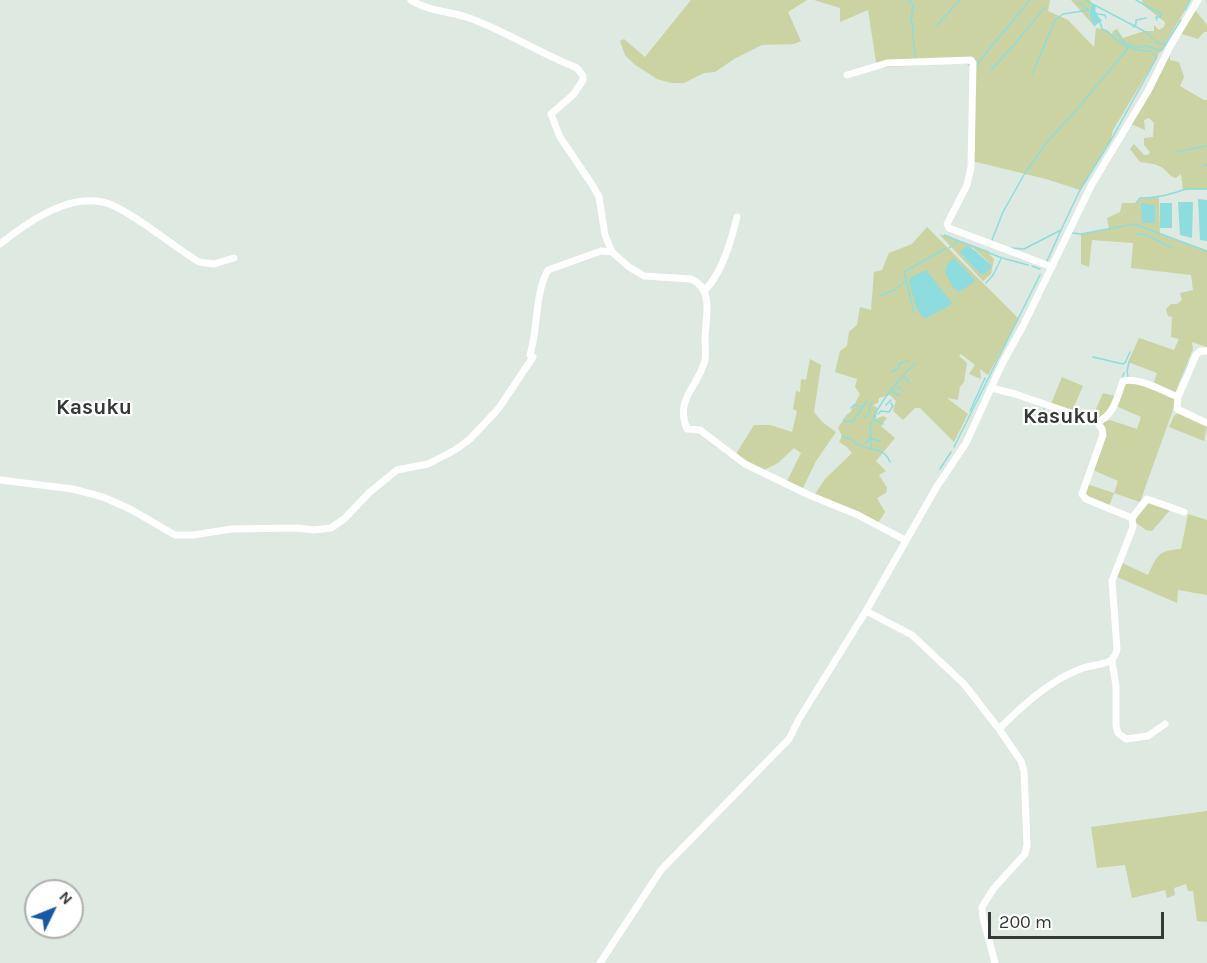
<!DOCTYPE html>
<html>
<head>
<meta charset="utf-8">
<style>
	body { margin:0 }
	#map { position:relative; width:1207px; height:963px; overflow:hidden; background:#dde9e1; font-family:Karla,sans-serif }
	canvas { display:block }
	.north { position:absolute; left:24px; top:879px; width:60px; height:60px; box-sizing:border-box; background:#fff; border:2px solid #aeb0ae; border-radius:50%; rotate:47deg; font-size:16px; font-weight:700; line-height:24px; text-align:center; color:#343935 }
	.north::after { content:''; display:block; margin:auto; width:21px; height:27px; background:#1558a8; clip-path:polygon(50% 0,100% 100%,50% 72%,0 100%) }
	.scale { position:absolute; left:988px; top:912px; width:176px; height:27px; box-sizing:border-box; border:3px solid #343935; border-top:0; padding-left:8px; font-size:18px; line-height:21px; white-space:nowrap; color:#343935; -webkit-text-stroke:4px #fff; paint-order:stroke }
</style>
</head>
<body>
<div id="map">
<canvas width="1207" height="963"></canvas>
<div class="north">N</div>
<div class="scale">200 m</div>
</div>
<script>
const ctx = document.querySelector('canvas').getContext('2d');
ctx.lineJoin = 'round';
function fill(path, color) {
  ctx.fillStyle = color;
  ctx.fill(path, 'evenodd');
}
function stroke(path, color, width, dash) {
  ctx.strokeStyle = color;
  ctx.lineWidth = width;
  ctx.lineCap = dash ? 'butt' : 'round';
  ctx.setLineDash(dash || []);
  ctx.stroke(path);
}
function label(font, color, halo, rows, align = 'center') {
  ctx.font = font + ' Karla,sans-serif';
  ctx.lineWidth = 4.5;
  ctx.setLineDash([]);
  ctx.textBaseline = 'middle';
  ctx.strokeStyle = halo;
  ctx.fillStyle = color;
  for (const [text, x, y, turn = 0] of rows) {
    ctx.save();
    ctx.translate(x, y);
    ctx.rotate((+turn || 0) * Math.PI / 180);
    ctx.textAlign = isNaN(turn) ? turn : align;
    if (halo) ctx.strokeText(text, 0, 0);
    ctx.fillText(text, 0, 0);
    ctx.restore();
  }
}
fill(new Path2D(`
	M691 0H807L788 12 801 41 794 44 762 45 734 59 715 72 704 73 684 83H671L657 79 634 64 625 55 620 41 624 39 645 57Z
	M814 0H1050L1048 11 1068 20 1094 47 1096 28 1071 0H1090L1092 4 1089 13 1096 28 1107 30 1112 34 1113 31 1117 29 1123 38 1144 31H1154V25L1159 30 1164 27 1165 22 1143 5 1142 0H1191L1113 130 1111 140 1080 190 1046 179 968 160 971 68 965 62 877 68 868 10 840 22V8Z
	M1192 6 1207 25V32H1204L1198 39 1179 33Z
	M1170 50V60L1179 62 1184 77 1180 86 1204 100H1207V189L1183 190 1181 174 1176 178C1169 176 1169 173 1164 169 1158 164 1148 163 1140 162L1130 149 1134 144 1144 155H1148L1150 152 1144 145V138L1153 137 1154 123 1149 118 1144 120 1145 130 1126 122Z
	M1159 197 1160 234 1207 251V347L1192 342 1193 349 1175 393 1153 385 1157 373 1128 362 1139 338 1174 350 1179 339 1171 337 1172 317 1168 316 1166 309 1171 304H1177L1182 300 1180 293 1193 290 1191 275 1131 268 1133 243 1092 240 1089 267 1081 264V234L1109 229 1107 218 1120 212 1122 203H1136L1140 198Z
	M927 227 1019 319 988 375 980 369 981 379 969 374 975 365 961 354 959 356 967 363 964 382 960 387 958 400 947 398 968 414 954 442 920 408H915L903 420 893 411 896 401 890 395 879 398 878 403 873 405 877 408 876 419 883 416 887 418 881 426 895 438 876 461 886 471 879 475 887 488 886 493 877 498 885 512 878 523 815 494 825 479 852 453 847 447 839 442 842 436 838 428 847 414 850 413 860 394 855 387 857 379 835 372 840 351 847 346 849 332 857 325 860 307 871 310 874 272 882 270 889 253 912 244Z
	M939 234 989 251V254L994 259 991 274 983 281ZM972 247 991 264 979 273 961 254Z
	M810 359 821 365 814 412 822 422 836 432 816 461 802 490 786 483 801 453 794 448 778 463 764 470 747 462 736 454 754 425H770L792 432 797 411 793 409 796 391 800 392 801 379 806 380Z
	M1062 377 1083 386 1072 411 1051 404Z
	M1128 383 1137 384 1174 397V407L1140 502 1114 493 1109 506 1088 498 1084 493 1087 484 1114 493 1118 481 1093 470 1105 436 1106 429 1101 423 1110 420 1137 429 1141 417 1116 406 1124 385Z
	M1103 393 1115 396 1109 413 1098 420 1092 418Z
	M1178 413 1207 426 1204 441 1169 427 1174 416Z
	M1148 501 1171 509 1152 531 1146 530 1135 522V518Z
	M1188 514 1207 520V595L1178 590 1177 603 1115 576 1120 562 1148 575C1157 556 1158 550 1181 549Z
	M1207 811V922L1197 921 1193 891H1188L1186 884 1174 888 1175 895 1167 898 1165 890 1132 898 1125 865 1097 868 1091 827Z`), '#cad3a1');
fill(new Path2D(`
	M1092 4 1096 6 1095 12 1102 21 1094 26 1089 13Z
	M1198 199 1207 200V241L1200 240Z
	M1178 202H1193L1192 238 1180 235Z
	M1143 203 1155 205V223H1142L1141 205Z
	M1160 203H1172V228H1160Z
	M966 246C976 248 982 259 991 264V268L983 275 979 273 961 254 960 252Z
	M954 258 975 280 973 283 959 292 953 287 945 272 948 263Z
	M926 270 952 303 947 307 924 319 916 307 909 281 910 278Z`), '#8dddde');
stroke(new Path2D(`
	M909 0 913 5 911 23H913V39L916 59
	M1085 0 1144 31 1158 43 1165 45
	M1136 0 1162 14 1160 17H1156L1157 20
	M1078 2 1089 10
	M1185 10 1190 0
	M1094 11 1097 14 1105 15 1106 18
	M937 25 960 0
	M1133 27 1136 24V20L1146 18
	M1117 33 1124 43 1136 47 1147 46 1161 51 1181 20
	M976 65 1030 0
	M991 70 1013 46 1045 7
	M1032 74 1055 20 1063 14 1089 10
	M1175 152 1207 146
	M1204 165H1207
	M1136 203 1140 198C1158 198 1167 195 1183 190 1190 188 1199 189 1207 189
	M1072 233 1081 234 1134 224 1207 251
	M1137 234 1147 235 1172 248
	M944 235 1002 258 1028 265
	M992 240 1003 212 1025 173 1047 142 1072 115 1125 52 1128 47
	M949 248 958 241
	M1012 248 1024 249 1061 230 1080 190 1111 140 1157 57 1150 51C1141 52 1125 47 1118 41 1112 37 1109 31 1102 29L1100 22
	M1047 261 1061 230
	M1032 266 1040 269
	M986 283 993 275 1001 259
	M880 296 896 289 905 281
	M914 313 904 272 946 248
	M1093 357 1123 364 1125 363 1130 352
	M891 372 898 369 900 363 908 361
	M904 377 910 383
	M1128 377 1127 371 1129 362
	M1122 379 1124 373
	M1182 380 1189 363
	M897 386 903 391
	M891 391 900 396
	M886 405 891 400
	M851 408 854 405 863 407
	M970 411 985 378
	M878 414 881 411 889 412 893 406 891 403
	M864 418 869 413 871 403
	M1043 418 1044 408
	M844 419 845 422
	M873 419 883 424
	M846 422 853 421 867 401
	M842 436 851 439C861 453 883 443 890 462
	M872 439 880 441
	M866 443 871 437
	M954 447 1040 275
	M871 448C872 441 870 436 870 429 873 409 900 377 916 363
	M940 469 951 452`), '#8dddde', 1.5);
stroke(new Path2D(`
	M411 0C429 12 452 11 472 19 509 33 541 54 577 68L583 76V80L574 94 551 114 560 137 593 186 599 197 605 235 612 252 629 267 644 276 691 279C714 289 706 317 705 337 705 345 706 353 705 360 699 386 674 399 687 429L700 430 745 464 809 495 858 515 905 540
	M847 75 887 63 971 60 973 63 971 167 967 185 947 224 949 228 1052 267
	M0 244C29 221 75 188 114 206 142 219 171 245 199 262L214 264 234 258
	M704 291C722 274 731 241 737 217
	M992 388 1015 394 1097 422 1102 429 1103 435 1082 494 1086 499 1132 518 1147 499 1184 512
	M1178 397 1196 355 1200 351H1207
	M1097 422C1114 416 1117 397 1123 381 1140 377 1162 391 1178 397L1177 409 1207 423
	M0 480 73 489 103 497 130 509 175 535H193L232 529 297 528 314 530 331 528 344 519 370 492 397 470 428 464 455 450 470 439 499 408 533 357 530 355C538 329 535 292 548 270L601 251 612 252
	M866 611 912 635 964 684 999 729 1021 761 1024 771 1027 845 1025 854 994 888 982 907 983 918 995 963
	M1112 661 1116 686V726L1118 733 1126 739 1148 736 1165 724
	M999 729C1023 705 1050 680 1083 668 1097 663 1114 667 1117 649L1112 581 1133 527 1132 518
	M600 963 661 870 789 739 799 719 866 611 936 488 966 443 1002 364 1023 326 1092 184 1148 91 1172 43 1198 0`), '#fff', 7);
label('bold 21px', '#343935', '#fff', [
	["Kasuku",94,408],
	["Kasuku",1061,417]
]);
</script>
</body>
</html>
